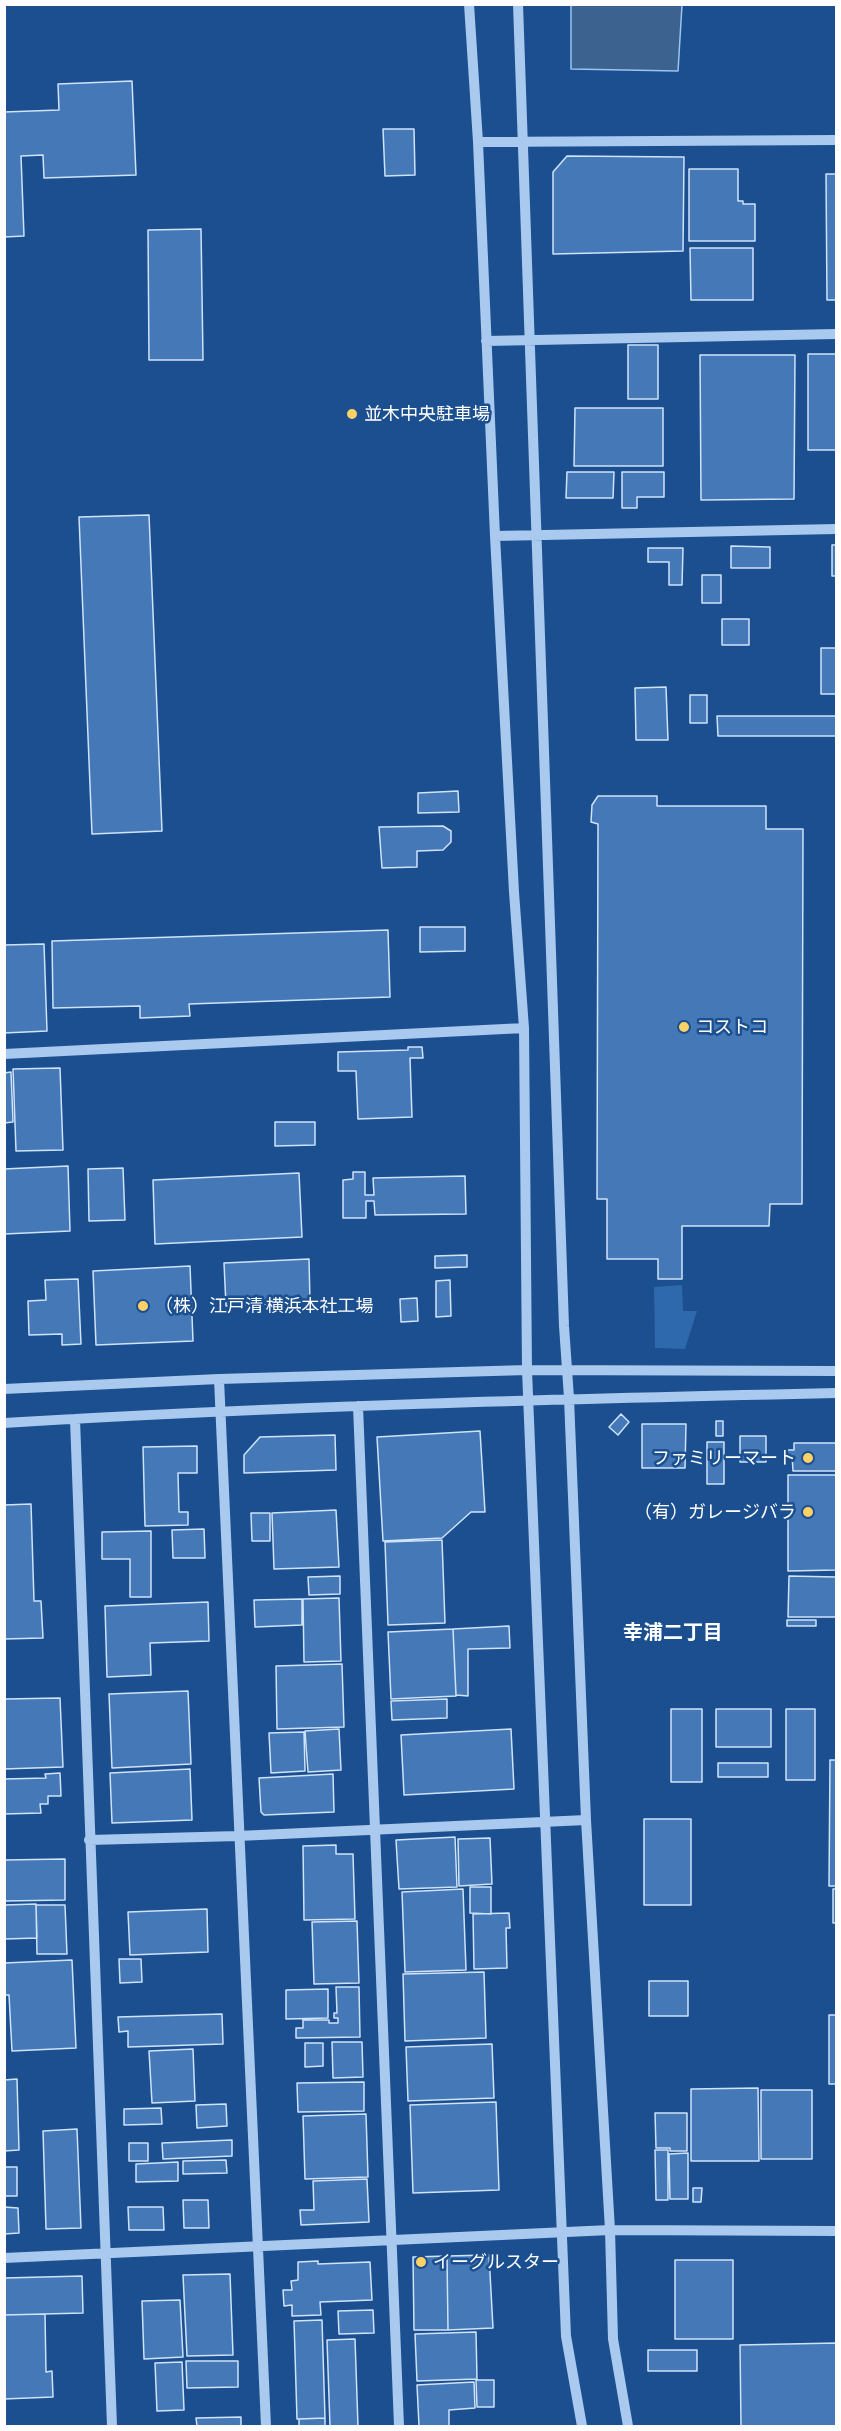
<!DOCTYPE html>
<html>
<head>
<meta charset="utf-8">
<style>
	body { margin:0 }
	#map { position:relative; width:841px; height:2431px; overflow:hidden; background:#1b4f8f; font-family:"Asap Condensed",sans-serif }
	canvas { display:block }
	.frame { position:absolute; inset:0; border:6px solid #fff; pointer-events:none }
</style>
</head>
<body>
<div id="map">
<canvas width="841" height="2431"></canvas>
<div class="frame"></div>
</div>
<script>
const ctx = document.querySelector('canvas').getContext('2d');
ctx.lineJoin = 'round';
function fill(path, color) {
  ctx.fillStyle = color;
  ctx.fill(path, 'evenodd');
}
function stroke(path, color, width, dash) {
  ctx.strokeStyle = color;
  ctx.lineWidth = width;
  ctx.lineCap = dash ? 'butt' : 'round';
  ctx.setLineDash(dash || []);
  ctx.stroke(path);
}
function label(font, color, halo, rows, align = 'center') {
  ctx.font = font + ' "Asap Condensed","Noto Sans JP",sans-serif';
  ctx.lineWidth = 5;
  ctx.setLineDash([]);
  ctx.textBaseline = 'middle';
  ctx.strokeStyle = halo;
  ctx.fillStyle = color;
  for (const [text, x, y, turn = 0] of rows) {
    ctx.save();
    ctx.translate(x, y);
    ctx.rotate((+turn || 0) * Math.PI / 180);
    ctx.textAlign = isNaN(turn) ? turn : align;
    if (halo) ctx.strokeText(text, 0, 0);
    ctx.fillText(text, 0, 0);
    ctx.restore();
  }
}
fill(new Path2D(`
	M682 1285 683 1311H697L685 1349 655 1348 654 1287Z`), '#2e69ad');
const water = new Path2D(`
	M571 5H682L678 71 571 69Z`);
fill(water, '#3c6290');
stroke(water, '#9cc4f0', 1.5);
const building = new Path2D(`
	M132 81 136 175 44 178 43 155 21 156 24 236 4 237V112L59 110 58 84Z
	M383 129H414L415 175 385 176Z
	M567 156 684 157 683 251 553 254V172Z
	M689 169H738V201H743V204H755V241H689Z
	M826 174H836V300H827Z
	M201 229 203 360H149L148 230Z
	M690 248H753V300H691Z
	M628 345H658V399H628Z
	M808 354H836V450H808Z
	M700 355H795L794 499 701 500Z
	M575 408H663V466H574Z
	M567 472H614L613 498H566Z
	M622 472H664V497H637V508H622Z
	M149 515 162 831 92 834 79 517Z
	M832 545H836V576H832Z
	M731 546 770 547V568H731Z
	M648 548H683L682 585H669V562H648Z
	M702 575H721V603H702Z
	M722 619H749V645H722Z
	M821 648H836V694H821Z
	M666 687 668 740H636L635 688Z
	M690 695H707V723H690Z
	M717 716H836V736H718Z
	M458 791 459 812 418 813V793Z
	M598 796H657V806H766V829H803L802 1204H770L769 1226H682V1279H658V1259H607V1199H597L598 824 591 822 592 805Z
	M443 826 451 831V842L443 850 417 851V867L382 868 379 827Z
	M420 927H465V951L420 952Z
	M388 930 390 997 189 1004 190 1016 140 1018V1006L53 1008 52 941Z
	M44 944 47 1031 4 1033V945Z
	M408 1047H422L423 1058H410L412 1117 358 1119 356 1071H338V1052L408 1050Z
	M60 1068 63 1150 16 1151 13 1069Z
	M11 1072 13 1122 4 1123V1073Z
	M275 1122H315V1145L275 1146Z
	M68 1166 70 1231 4 1234V1169Z
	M123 1168 125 1220 89 1221 88 1169Z
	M353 1172H365V1195H374L373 1178 465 1176 466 1214 375 1215 374 1201H366V1218H343V1180L353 1179Z
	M299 1173 302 1237 155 1244 153 1180Z
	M467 1255V1267L435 1268V1256Z
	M309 1259 310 1302 226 1306 224 1263Z
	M190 1266 193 1341 96 1345 93 1271Z
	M78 1279 81 1344 62 1345V1334L29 1335 28 1301 46 1300 45 1280Z
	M450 1280 451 1316 436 1317V1281Z
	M417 1298 418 1321 401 1322 400 1299Z
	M621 1414 629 1422 618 1435 609 1427Z
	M716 1421H723V1436H716Z
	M642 1424H686L685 1468H642Z
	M480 1431 485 1512H471L442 1538 383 1541 377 1437Z
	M335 1435 336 1470 244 1473V1455L260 1437Z
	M740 1436H766V1462H740Z
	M707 1442H724V1484H707Z
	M794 1443H836V1471H793L792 1455H787V1450H794Z
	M197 1446V1473H178L179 1512H188V1525L145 1526 143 1447Z
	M788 1475H836V1570L788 1571Z
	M31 1504 34 1601H41L43 1638 4 1639V1505Z
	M336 1510 339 1567 274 1569 272 1513Z
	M251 1513H270V1541H252Z
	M204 1529 205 1558H173L172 1530Z
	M151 1531V1597H130V1559H102V1532Z
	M442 1540 445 1623 388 1625 385 1542Z
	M340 1576V1594L309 1595 308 1577Z
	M789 1576 836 1577V1617H788Z
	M339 1598 341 1661 304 1662 303 1599Z
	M302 1599V1625L255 1627 254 1600Z
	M208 1602 209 1641 150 1643 151 1675 107 1677 105 1606Z
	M787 1620H816V1626H787Z
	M509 1626 510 1648 468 1649V1696L456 1695 453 1629Z
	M453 1629 456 1696 391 1699 388 1632Z
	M342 1664 344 1727 277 1729 276 1666Z
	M188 1691 191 1764 112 1768 109 1694Z
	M60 1698 63 1767 4 1769V1699Z
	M447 1699V1718L392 1720 391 1701Z
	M671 1709H702V1782H671Z
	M716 1709H771V1747H716Z
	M786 1709H815V1780H786Z
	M339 1729 341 1770 308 1772 305 1731Z
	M511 1729 514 1789 404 1795 401 1735Z
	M304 1732 305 1771 271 1773 269 1733Z
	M830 1760H836V1886H829Z
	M718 1763H768V1777H718Z
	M190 1769 192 1820 112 1823 110 1773Z
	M60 1773 61 1796H48V1804H40L41 1813 4 1814V1779L46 1778 45 1774Z
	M333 1774 334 1812 264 1815 261 1812 259 1778Z
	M644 1819H691V1905H644Z
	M455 1837 457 1887 399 1889 396 1840Z
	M490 1838 492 1884 459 1886 458 1839Z
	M336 1845V1854H353L355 1919 304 1920 303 1846Z
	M65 1859V1900L4 1901V1860Z
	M470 1887H491V1914L470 1913Z
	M463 1889 466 1970 405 1972 402 1892Z
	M833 1889H836V1923H833Z
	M36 1904 37 1938 4 1939V1905Z
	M36 1905H65L67 1954H37Z
	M207 1909 208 1952 130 1955 128 1912Z
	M509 1913 510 1928H506L507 1968 474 1969 473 1914Z
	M357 1921 359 1983 314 1984 312 1922Z
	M119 1959H141L142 1982 120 1983Z
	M72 1960 76 2048 12 2051 9 1995H4V1963Z
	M484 1972 486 2038 405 2041 403 1974Z
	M649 1981H688V2016H649Z
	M336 1987H359L360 2037 296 2038V2028H303V2020H329V2023H338V2018H334V2013H337Z
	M328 1989V2018L286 2019V1990Z
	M222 2014 223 2044 128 2047V2031L119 2032 118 2017Z
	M829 2015H836V2084H829Z
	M332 2042H362L363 2077 333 2078Z
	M305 2043H323V2066L305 2067Z
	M492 2044 494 2098 408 2101 406 2047Z
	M193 2049 195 2101 152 2103 149 2051Z
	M17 2079 19 2150 4 2151V2080Z
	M364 2082V2111L298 2112 297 2083Z
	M758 2088 759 2161H691V2089Z
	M761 2090H812V2159H761Z
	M496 2102 499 2190 413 2193 410 2105Z
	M226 2104 227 2126 197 2128 196 2105Z
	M161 2108 162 2124 124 2125V2109Z
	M655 2113H687V2151H670V2148H656Z
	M366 2114 368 2177 305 2179 303 2116Z
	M77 2129 81 2228 46 2229 43 2131Z
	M232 2140V2156L163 2159 162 2143Z
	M129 2143H148V2161H129Z
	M655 2150H668V2200H656Z
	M688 2153V2199H670L669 2154Z
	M226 2160 227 2173 183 2174V2161Z
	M178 2162V2181L136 2182V2164Z
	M4 2167H17V2196H4Z
	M367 2179 369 2222 301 2225 300 2210H314L313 2181Z
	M693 2188H702L701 2202H693Z
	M183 2200H208L209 2228H184Z
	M4 2207 18 2208 19 2233 4 2234Z
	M128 2207H163L164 2230H129Z
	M489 2255 493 2328 448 2330 447 2256Z
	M447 2256 448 2330H414L413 2257Z
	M675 2260H733V2339H675Z
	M318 2261V2264L370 2262 372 2300 320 2302 321 2315 292 2316V2305L284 2306 283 2290H292L291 2281 298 2280V2262Z
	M230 2274 233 2355 187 2356 183 2275Z
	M82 2276 83 2313 4 2315V2278Z
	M180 2300 183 2357 144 2359 142 2301Z
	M373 2310 374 2333 339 2334 338 2311Z
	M45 2314 46 2372 52 2371 53 2397 4 2399V2315Z
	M322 2320 325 2418 297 2419 294 2321Z
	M476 2332 477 2379 417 2381 415 2334Z
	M355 2339 358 2426H330L327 2340Z
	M836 2343V2426H741L740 2345Z
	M648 2350H697V2371H648Z
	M186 2361H238V2387L187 2388Z
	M182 2362 184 2410 157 2411 155 2363Z
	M476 2380H494V2407H477Z
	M474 2382 475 2408 449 2410V2426H419L417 2385Z
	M241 2417V2426H197L196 2418Z
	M325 2418V2426H299V2419Z`);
fill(building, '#4478b7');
stroke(building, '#cfe3fa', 1.5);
stroke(new Path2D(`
	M469 4 478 142 495 536 514 892 524 1028 527 1370 566 2336 582 2426
	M518 4 564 1326 569 1398 586 1820 610 2230 613 2339 628 2426
	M478 142 836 140
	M486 341 836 334
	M495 536 836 529
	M4 1054 524 1028
	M219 1379 266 2426
	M4 1389 219 1379 527 1370 836 1371
	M358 1406 399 2426
	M75 1419 112 2426
	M4 1423C282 1406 559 1399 836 1393
	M89 1840 238 1836 586 1820
	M4 2258 610 2230 836 2231`), '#a9c9ee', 10);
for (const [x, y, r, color] of [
	[352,414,6,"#ffd166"],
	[684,1027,6,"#ffd166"],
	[143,1306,6,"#ffd166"],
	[808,1458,6,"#ffd166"],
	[808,1512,6,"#ffd166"],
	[421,2262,6,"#ffd166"]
]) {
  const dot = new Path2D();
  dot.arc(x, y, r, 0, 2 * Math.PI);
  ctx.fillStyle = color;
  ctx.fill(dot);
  stroke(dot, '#1b4f8f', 2);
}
label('18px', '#fff', '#1b4f8f', [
	["並木中央駐車場",364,414],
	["コストコ",696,1027],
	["（株）江戸清 横浜本社工場",155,1306],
	["ファミリーマート",796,1458,"right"],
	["（有）ガレージバラ",796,1512,"right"],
	["イーグルスター",433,2262]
], 'left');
label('bold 20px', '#fff', '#1b4f8f', [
	["幸浦二丁目",673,1633]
]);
</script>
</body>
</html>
